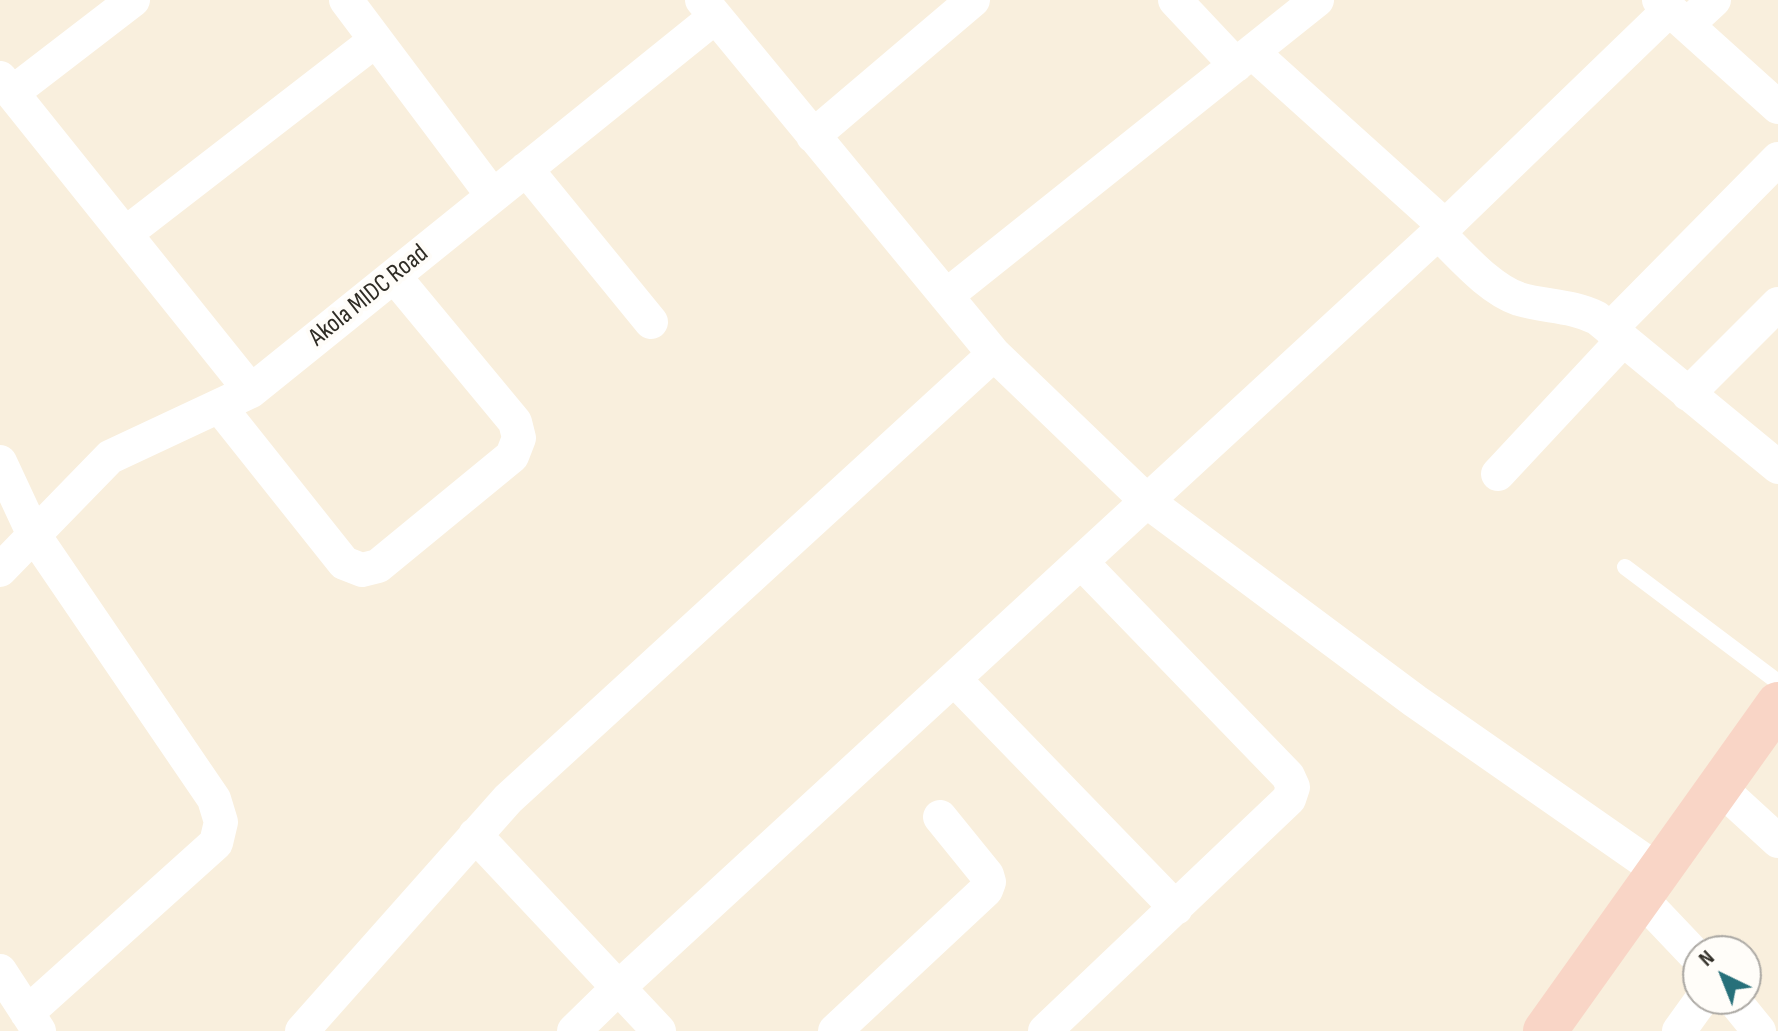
<!DOCTYPE html>
<html>
<head>
<meta charset="utf-8">
<style>
	body { margin:0 }
	#map { position:relative; width:1778px; height:1031px; overflow:hidden; background:#f9efdd; font-family:"Sofia Sans Condensed",sans-serif }
	canvas { display:block }
	.north { position:absolute; left:1682px; top:935px; width:80px; height:80px; box-sizing:border-box; background:#fffdf9; border:2px solid #aca9a4; border-radius:50%; rotate:317deg; font-size:22px; font-weight:700; line-height:32px; text-align:center; color:#2f2c25 }
	.north::after { content:''; display:block; margin:auto; width:28px; height:36px; background:#27707a; clip-path:polygon(50% 0,100% 100%,50% 72%,0 100%) }
</style>
</head>
<body>
<div id="map">
<canvas width="1778" height="1031"></canvas>
<div class="north">N</div>
</div>
<script>
const ctx = document.querySelector('canvas').getContext('2d');
ctx.lineJoin = 'round';
function stroke(path, color, width, dash) {
  ctx.strokeStyle = color;
  ctx.lineWidth = width;
  ctx.lineCap = dash ? 'butt' : 'round';
  ctx.setLineDash(dash || []);
  ctx.stroke(path);
}
function label(font, color, halo, rows, align = 'center') {
  ctx.font = font + ' "Sofia Sans Condensed",sans-serif';
  ctx.lineWidth = 8;
  ctx.setLineDash([]);
  ctx.textBaseline = 'middle';
  ctx.strokeStyle = halo;
  ctx.fillStyle = color;
  for (const [text, x, y, turn = 0] of rows) {
    ctx.save();
    ctx.translate(x, y);
    ctx.rotate((+turn || 0) * Math.PI / 180);
    ctx.textAlign = isNaN(turn) ? turn : align;
    if (halo) ctx.strokeText(text, 0, 0);
    ctx.fillText(text, 0, 0);
    ctx.restore();
  }
}
stroke(new Path2D(`
	M1625 567 1778 682`), '#fff', 16);
stroke(new Path2D(`
	M346 0 493 196
	M1175 0 1236 65
	M1659 0 1778 107
	M1687 25 1714 0
	M1252 52 1445 226
	M0 78 251 391
	M12 93 133 0
	M813 136 973 0
	M526 169 651 322
	M1438 233C1461 255 1489 289 1519 299 1546 307 1571 305 1597 318L1778 467
	M125 234 376 40
	M946 296 1317 0
	M1610 329 1778 159
	M994 354 1148 502 1415 701 1659 871
	M1688 394 1778 304
	M219 406 344 563 362 570 378 566 512 456 519 438 515 422 394 276
	M0 462 34 535 214 799 221 822 216 843 27 1013
	M1498 474 1622 341
	M0 570 110 457 251 391 715 17
	M955 680 1176 908
	M1719 787 1778 841
	M475 835 659 1031
	M1640 897 1698 958
	M0 971 39 1031
	M1733 999 1759 1031
	M302 1031 508 799 994 354 702 0
	M574 1031 618 988 1438 233 1670 9
	M835 1031 986 890 989 882 987 875 940 817
	M1045 1031 1289 799 1293 787 1288 776 1082 563
	M1679 1031 1702 999`), '#fff', 34);
stroke(new Path2D(`
	M1545 1031 1778 704`), '#f9d5c6', 44);
label('26px', '#2f2c25', '#fffdf9', [
	["Akola MIDC Road",369,296,-39]
]);
</script>
</body>
</html>
